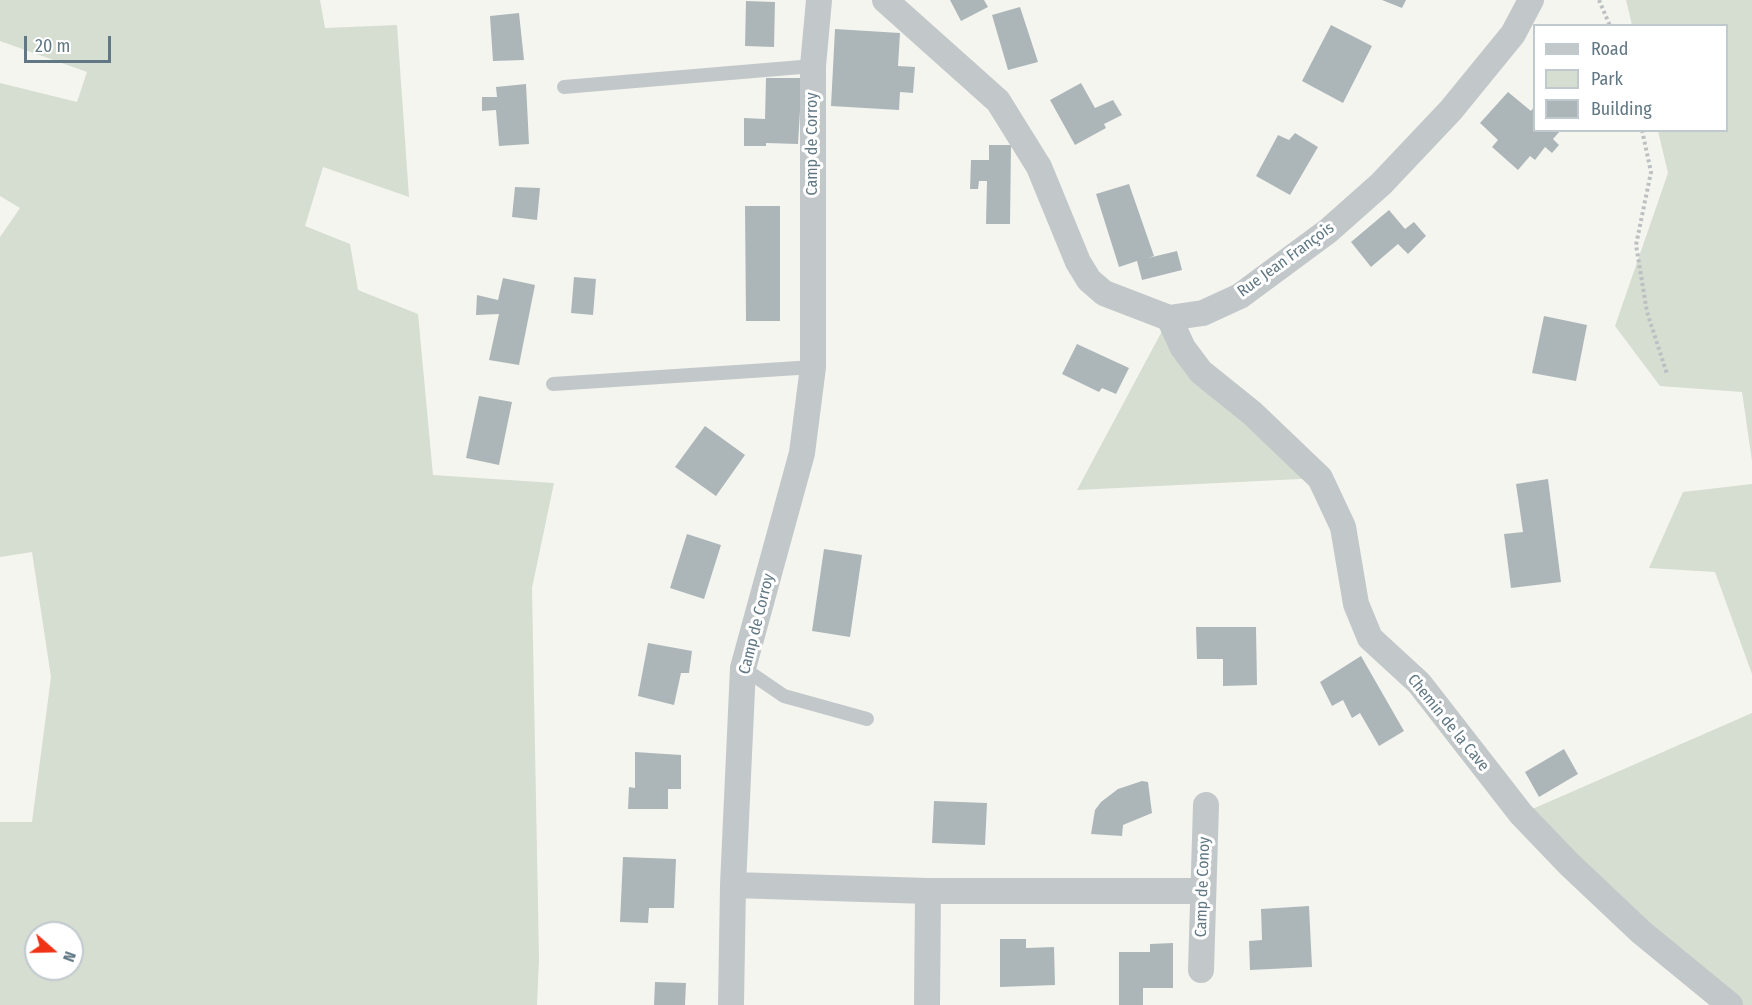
<!DOCTYPE html>
<html>
<head>
<meta charset="utf-8">
<style>
	body { margin:0 }
	#map { position:relative; width:1752px; height:1005px; overflow:hidden; background:#f5f5f0; font-family:"Fira Sans Condensed",sans-serif }
	canvas { display:block }
	.legend { position:absolute; left:1533px; top:24px; width:195px; height:108px; box-sizing:border-box; background:#fff; border:2px solid #c0c9ce; margin:0; padding:8px 10px; list-style:none; font-size:18px; color:#617884 }
	.legend li { display:flex; align-items:center; gap:12px; height:30px }
	.legend b { width:30px; border:2px solid #c0c9ce }
	.north { position:absolute; left:24px; top:921px; width:60px; height:60px; box-sizing:border-box; background:#fff; border:2px solid #c0c9ce; border-radius:50%; rotate:110deg; font-size:16px; font-weight:700; line-height:24px; text-align:center; color:#617884 }
	.north::after { content:''; display:block; margin:auto; width:21px; height:27px; background:#f03215; clip-path:polygon(50% 0,100% 100%,50% 72%,0 100%) }
	.scale { position:absolute; left:24px; top:36px; width:87px; height:27px; box-sizing:border-box; border:3px solid #617884; border-top:0; padding-left:8px; font-size:18px; line-height:21px; white-space:nowrap; color:#617884; -webkit-text-stroke:4px #fff; paint-order:stroke }
</style>
</head>
<body>
<div id="map">
<canvas width="1752" height="1005"></canvas>
<ul class="legend">
<li><b style="height:8px;background:#c2c7c9"></b>Road</li>
<li><b style="height:16px;background:#d6ddd1"></b>Park</li>
<li><b style="height:16px;background:#acb6b9"></b>Building</li>
</ul>
<div class="north">N</div>
<div class="scale">20 m</div>
</div>
<script>
const ctx = document.querySelector('canvas').getContext('2d');
ctx.lineJoin = 'round';
function fill(path, color) {
  ctx.fillStyle = color;
  ctx.fill(path, 'evenodd');
}
function stroke(path, color, width, dash) {
  ctx.strokeStyle = color;
  ctx.lineWidth = width;
  ctx.lineCap = dash ? 'butt' : 'round';
  ctx.setLineDash(dash || []);
  ctx.stroke(path);
}
function label(font, color, halo, rows, align = 'center') {
  ctx.font = font + ' "Fira Sans Condensed",sans-serif';
  ctx.lineWidth = 6;
  ctx.setLineDash([]);
  ctx.textBaseline = 'middle';
  ctx.strokeStyle = halo;
  ctx.fillStyle = color;
  for (const [text, x, y, turn = 0] of rows) {
    ctx.save();
    ctx.translate(x, y);
    ctx.rotate((+turn || 0) * Math.PI / 180);
    ctx.textAlign = isNaN(turn) ? turn : align;
    if (halo) ctx.strokeText(text, 0, 0);
    ctx.fillText(text, 0, 0);
    ctx.restore();
  }
}
fill(new Path2D(`
	M0 0H320L325 28 397 25 409 197 323 167 305 226 350 244 358 290 418 314 433 475 554 483 532 588 539 959 537 1005H0V822H32L51 677 32 552 0 557V237L20 208 0 196V83L77 102 87 72 0 41ZM36 933H72V969H36Z
	M1626 0H1752V461L1742 392 1660 386 1615 326 1668 173 1658 131 1726 130V26L1632 25Z
	M1169 318 1183 348 1320 478 1077 490Z
	M1752 484V674L1715 572 1649 568 1683 492Z
	M1752 713V1005H1730L1521 814Z`), '#d6ddd1');
fill(new Path2D(`
	M950 0H984L988 7 961 21Z
	M1382 0H1406L1402 8Z
	M746 1 775 2 774 47 745 46Z
	M1020 7 1038 62 1008 70 992 15Z
	M519 13 524 60 493 61 490 16Z
	M1331 25 1372 46 1343 103 1302 81Z
	M835 29 900 33 898 66 915 67 913 93 900 92 899 110 831 106Z
	M766 78H802L798 144 766 143V146H744V118L765 119Z
	M1081 83 1095 108 1113 100 1122 115 1104 124 1106 128 1075 145 1050 100Z
	M526 84 529 144 499 146 496 110 482 111V97H497L496 87Z
	M1508 92 1531 111 1534 107V130H1561L1553 139 1559 145 1552 153 1545 147 1535 160 1530 156 1518 170 1492 147 1498 140 1480 123Z
	M1295 133 1318 147 1290 195 1256 176 1278 135 1289 140Z
	M989 145H1011L1010 224H986L987 181H979L978 189H970L971 160H989Z
	M1129 184 1154 256 1148 258 1177 251 1182 270 1142 280 1137 261 1119 267 1096 194Z
	M515 187 540 188 537 220 512 217Z
	M745 206H780V321H746Z
	M1389 210 1405 229 1414 222 1426 236 1408 254 1398 244 1371 267 1351 242Z
	M574 277 596 279 593 315 571 313Z
	M503 278 535 285 519 365 489 360 499 314 476 315 477 295 498 300Z
	M1544 316 1587 325 1576 381 1532 373Z
	M1077 344 1129 368 1116 394 1102 388 1099 392 1062 374Z
	M479 396 512 402 499 465 466 458Z
	M705 426 745 455 716 496 675 467Z
	M1548 479 1561 582 1511 588 1504 534 1523 532 1516 484Z
	M687 534 721 545 704 599 670 588Z
	M824 549 862 555 850 637 812 631Z
	M1196 627H1256L1257 685 1223 686V659H1197Z
	M648 643 692 651 689 673H681L674 705 638 696Z
	M1361 656 1404 731 1379 746 1360 713 1352 718 1343 700 1332 706 1320 682Z
	M1564 749 1578 774 1539 797 1525 772Z
	M635 752 681 755V789H668V809H628L629 787 635 788Z
	M1142 781 1148 782 1152 813 1123 825 1122 836 1091 834 1095 810 1101 802 1118 789Z
	M934 801 987 803 985 845 932 843Z
	M623 857 676 859 674 908H649L648 923 620 922Z
	M1309 906 1312 967 1250 970 1249 941 1262 940 1261 909Z
	M1000 939H1026V948L1054 947 1055 985 1000 987Z
	M1173 943V988H1143V1005H1119V952H1150V944Z
	M655 982 686 983 685 1005H654Z`), '#acb6b9');
stroke(new Path2D(`
	M1599 0 1610 26
	M1642 130 1651 172 1636 245 1647 312 1667 374`), '#bdc0c2', 4, [3, 3]);
stroke(new Path2D(`
	M564 87 813 66
	M553 384 813 367
	M743 668 784 696 867 719`), '#c2c7c9', 14);
stroke(new Path2D(`
	M885 0 998 101 1039 167 1078 262 1089 280 1104 293 1169 318 1203 313 1240 296 1328 231 1381 184 1451 110 1513 34 1531 0
	M1169 318 1183 348 1201 372 1252 413 1320 478 1343 527 1356 604 1370 638 1419 683 1521 814 1569 864 1641 932 1730 1005
	M733 885 928 891H1203
	M1201 970 1206 805
	M731 1005 733 885 743 668 802 453 813 367V66L819 0
	M927 1005 928 891`), '#c2c7c9', 26);
label('16px', '#617884', '#fff', [
	["Camp de Corroy",813,144,-90],
	["Rue Jean François",1286,260,-36],
	["Camp de Corroy",757,624,-76],
	["Chemin de la Cave",1448,723,51],
	["Camp de Conoy",1203,887,-88]
]);
</script>
</body>
</html>
